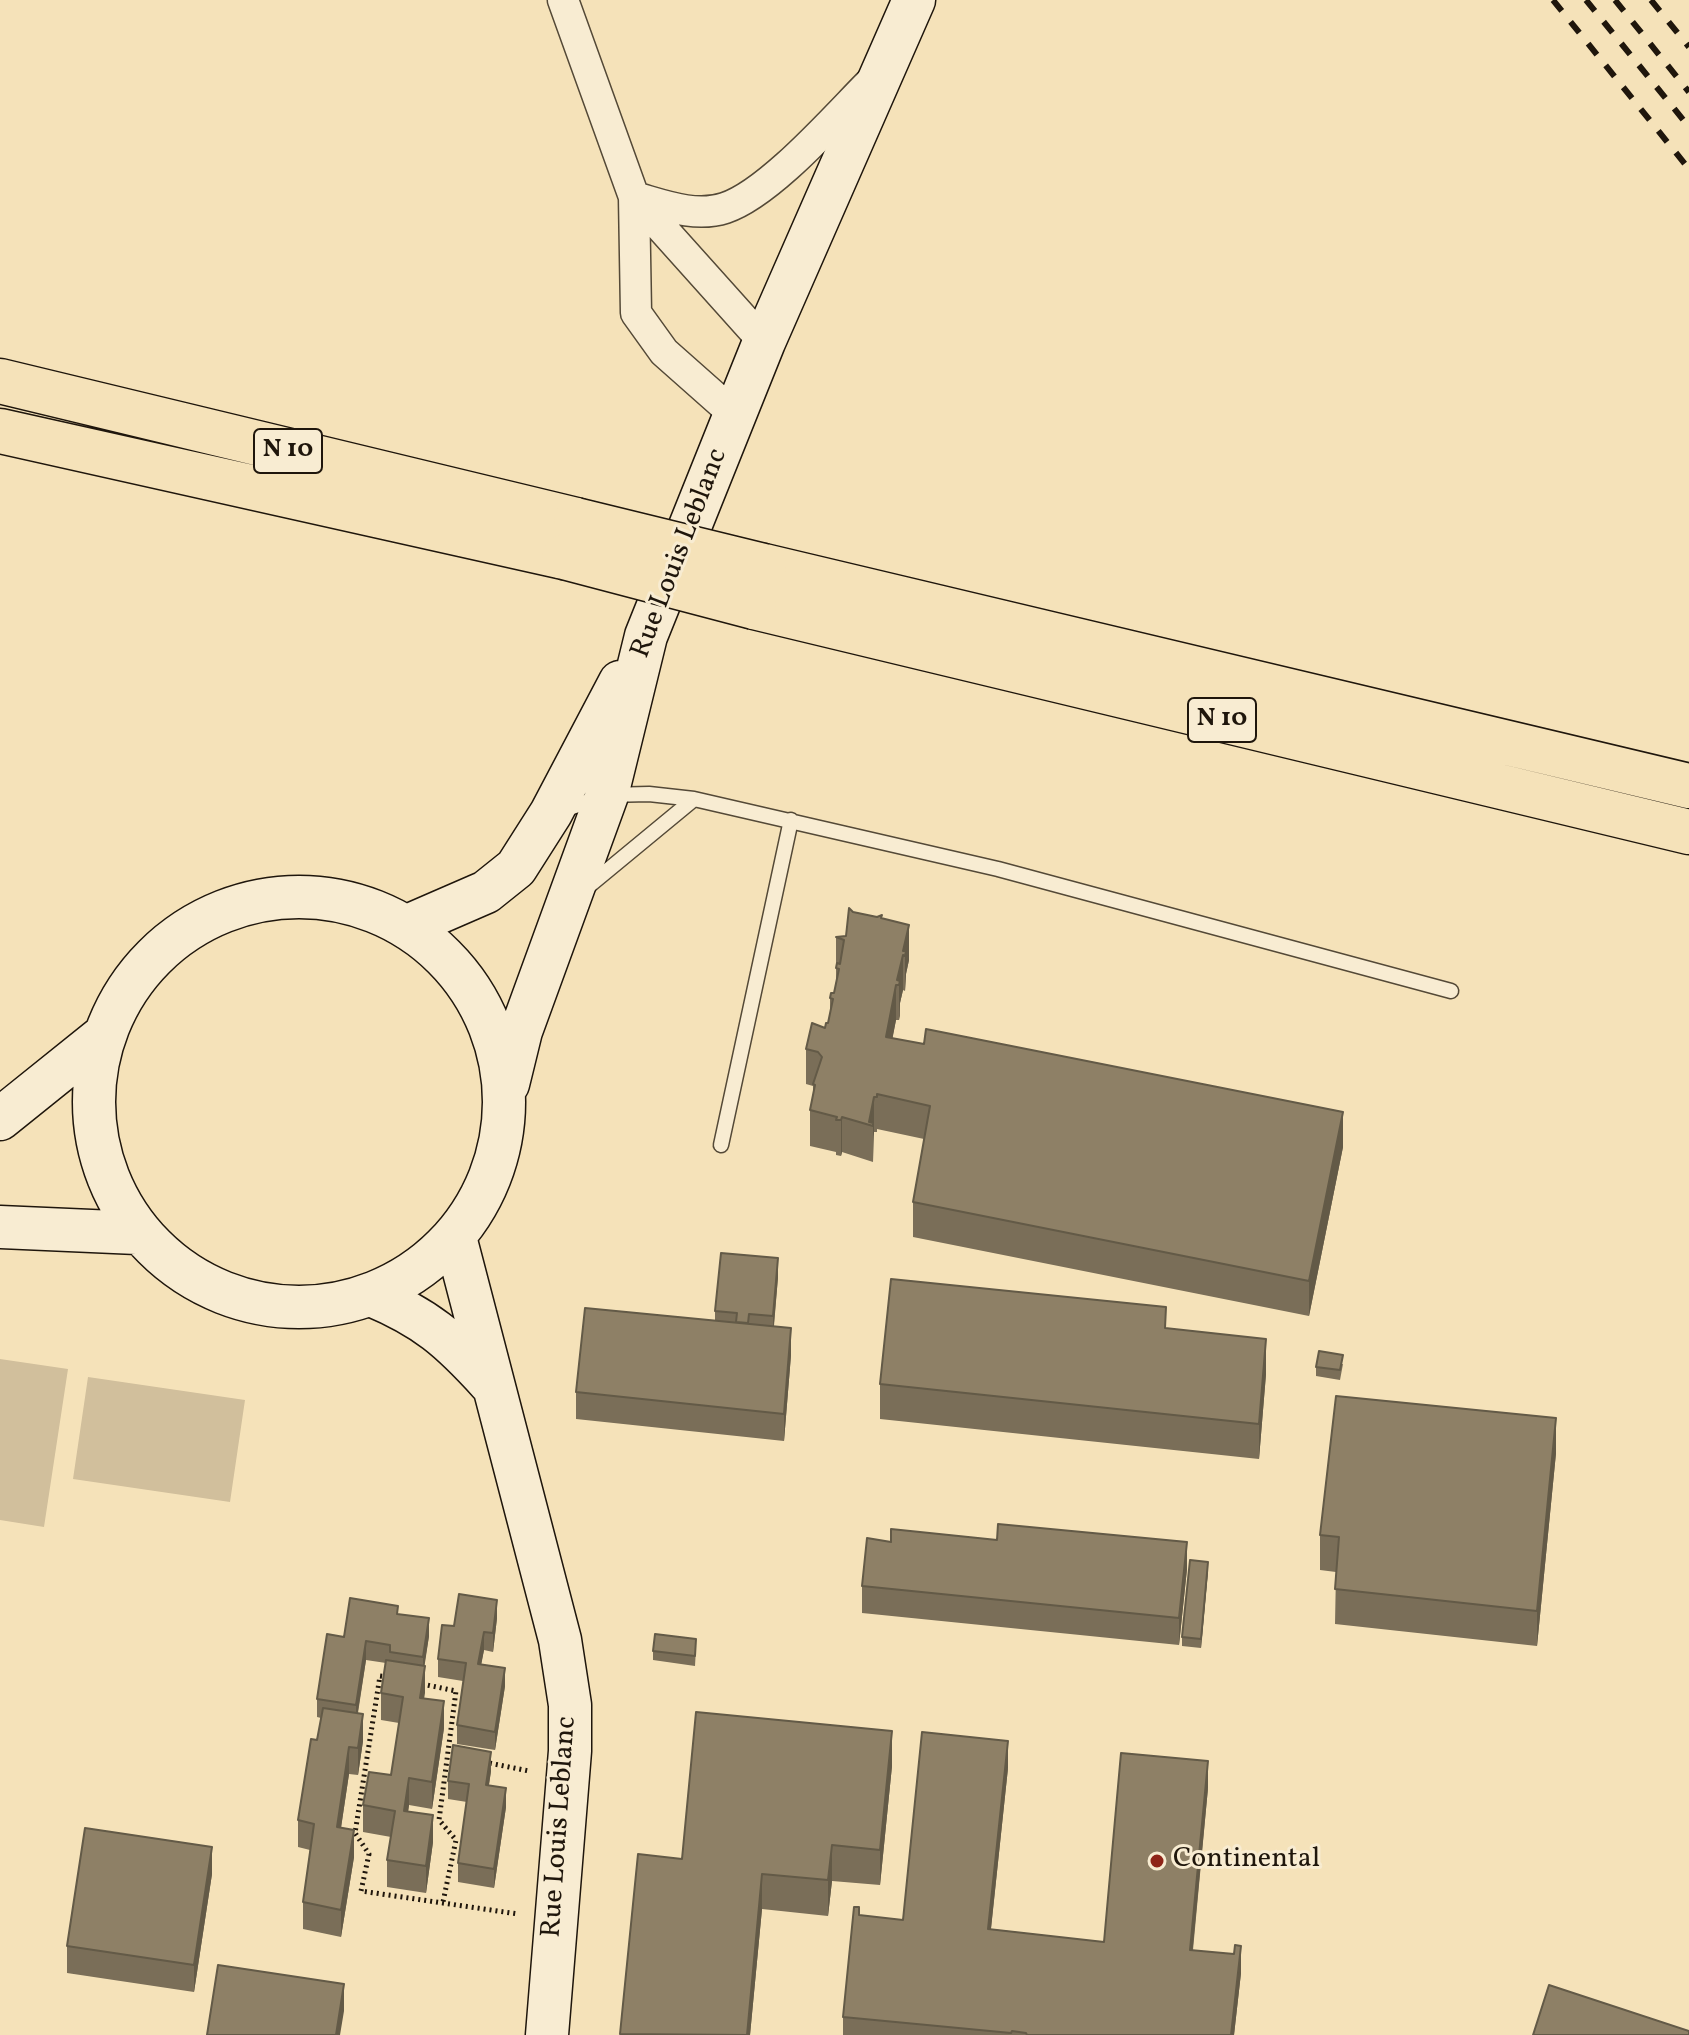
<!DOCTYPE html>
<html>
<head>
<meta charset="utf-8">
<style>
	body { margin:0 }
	canvas { display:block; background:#f5e2b9 }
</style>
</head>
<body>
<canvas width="1689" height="2035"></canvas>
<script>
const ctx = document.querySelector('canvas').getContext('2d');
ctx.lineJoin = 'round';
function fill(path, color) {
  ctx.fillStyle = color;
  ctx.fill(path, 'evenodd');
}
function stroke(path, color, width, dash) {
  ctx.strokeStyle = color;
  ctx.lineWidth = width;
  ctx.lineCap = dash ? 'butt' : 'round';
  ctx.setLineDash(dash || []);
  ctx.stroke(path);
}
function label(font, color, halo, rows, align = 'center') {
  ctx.font = font + ' Vollkorn,serif';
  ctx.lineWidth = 6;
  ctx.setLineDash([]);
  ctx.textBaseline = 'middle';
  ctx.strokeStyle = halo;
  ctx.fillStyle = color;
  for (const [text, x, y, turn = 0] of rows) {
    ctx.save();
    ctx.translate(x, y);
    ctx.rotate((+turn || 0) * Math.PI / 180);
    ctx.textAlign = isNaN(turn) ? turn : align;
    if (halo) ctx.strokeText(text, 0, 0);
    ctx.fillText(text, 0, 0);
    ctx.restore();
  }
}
fill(new Path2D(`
	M0 1359 68 1369 44 1527 0 1520Z
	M88 1377 245 1400 230 1502 73 1479Z`), '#d1bf9c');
const lane = new Path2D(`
	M563 810 607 795 649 794 694 799 998 869 1451 991
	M585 889 694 799
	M721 1145 791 820`);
const street = new Path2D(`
	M563 0 634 197 636 313 664 352 734 414
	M634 197C663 205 695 218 725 208 770 193 836 117 870 83
	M634 197 764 342`);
const secondary = new Path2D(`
	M94 1102a205 205 0 1 1 410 0a205 205 0 1 1-410 0Z
	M410 925 486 892 516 868 551 813 620 682
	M508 1084 521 1031 607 795 646 636 764 342 914 0
	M0 1119 102 1037
	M0 1227 137 1233
	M455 1237 560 1640 570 1705V1751L547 2035
	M371 1295C426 1318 450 1339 490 1383`);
const primary = new Path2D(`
	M0 381 576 520
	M0 431 564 557
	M764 566 1689 786
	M754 607 1689 832`);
stroke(lane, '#544937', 17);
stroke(street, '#544937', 33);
stroke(secondary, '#1f160c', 45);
stroke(primary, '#1f160c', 47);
stroke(new Path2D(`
	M388 1677 380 1676 355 1833 369 1854 361 1891 518 1914
	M422 1684 456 1691 439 1820 456 1840 443 1902
	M484 1762 529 1771`), '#1f160c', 5, [2, 4]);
stroke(lane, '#f8ecd2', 14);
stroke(street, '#f8ecd2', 30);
stroke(secondary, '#f8ecd2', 42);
stroke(primary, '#f5e2b9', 44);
stroke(new Path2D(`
	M1553 0 1689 169
	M1586 0 1689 127
	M1615 0 1689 92
	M1651 0 1689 47`), '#1f160c', 6, [14, 14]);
const primaryBridge = new Path2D(`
	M576 520 764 566
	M564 557 754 607`);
stroke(primaryBridge, '#1f160c', 47, []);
stroke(primaryBridge, '#f5e2b9', 44);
fill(new Path2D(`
	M853 912 882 918 909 960 906 974 905 991 903 990 900 1003V1016L899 1020H896L892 1039 1343 1147 1309 1316 913 1237V1202L924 1139 877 1129V1132H874L873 1136V1162L842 1152 841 1156 836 1155V1152L810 1146V1110L813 1095V1086L806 1084V1049L828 1023 830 1013V998L834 993 836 982V937L846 936Z
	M778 1277 774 1326 791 1355 784 1441 576 1419V1392L715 1320V1311Z
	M1166 1329 1266 1374 1259 1459 880 1419V1384Z
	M1343 1364 1340 1380 1316 1376V1367Z
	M1556 1453 1537 1646 1335 1624 1336 1572 1320 1570V1535Z
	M891 1542 1187 1569 1179 1645 862 1613V1586Z
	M1208 1571 1201 1648 1182 1646V1637Z
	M398 1614 429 1636 424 1666V1698L444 1728 432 1809 409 1805 408 1812 433 1842 426 1893 387 1887V1860L391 1837 363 1832V1805L391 1775 399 1723 381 1720V1693L386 1663 366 1660 358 1713 363 1741 358 1775 349 1774 341 1828 354 1857 341 1937 303 1929V1902L310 1850 298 1847V1820L317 1740 321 1718 317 1717V1699L344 1637Z
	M497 1618 493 1652 484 1650 481 1664 505 1686 495 1750 457 1744V1725L463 1681 438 1677V1659L454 1626Z
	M696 1648 695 1666 653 1660V1651Z
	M892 1766 880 1885 832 1881 828 1916 762 1909 750 2035H620L638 1854 682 1859Z
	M1008 1768 991 1929 1104 1942 1208 1788 1193 1950 1241 1973 1234 2035H843V2017L859 1916 903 1920Z
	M491 1771 489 1785 506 1807 494 1888 458 1882V1863L467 1802 448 1799V1781Z
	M212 1874 194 1992 67 1973V1946Z`), '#7a6e58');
fill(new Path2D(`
	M909 925V960L906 974 905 991V956L903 951Z
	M903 955V990L900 1003 899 1020V985L897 980Z
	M896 985V1020L886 1073V1037Z
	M874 1097V1132L873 1162V1126L869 1125Z
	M1343 1112V1147L1309 1316V1281Z
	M842 1117V1152L841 1156V1120Z
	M778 1258V1277L773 1334V1316Z
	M791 1328V1355L784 1441V1414Z
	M1266 1339V1374L1259 1459V1424Z
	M1556 1418V1453L1537 1646V1611Z
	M1187 1542V1569L1179 1645V1618Z
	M1208 1562V1571L1201 1648V1639Z
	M497 1600V1618L493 1652V1633Z
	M429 1618V1636L423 1676V1657Z
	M484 1632V1650L478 1682V1664Z
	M366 1641V1660L356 1723V1705Z
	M425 1666V1693L420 1725V1698Z
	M505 1668V1686L495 1750V1732Z
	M444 1701V1728L432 1809V1782Z
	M363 1714V1741L358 1775V1748Z
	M892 1731V1766L880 1885V1850Z
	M1008 1741V1768L988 1956V1929Z
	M349 1747V1774L337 1854V1827Z
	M491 1752V1771L486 1803V1785Z
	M1208 1761V1788L1190 1977V1950Z
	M409 1778V1805L404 1838V1811Z
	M506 1788V1807L494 1888V1869Z
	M433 1815V1842L426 1893V1866Z
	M354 1830V1857L341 1937V1910Z
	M832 1845V1881L828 1916V1880Z
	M212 1847V1874L194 1992V1965Z
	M762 1874V1909L750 2035H747Z
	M1241 1946V1973L1234 2035H1231Z
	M344 1984V2011L340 2035H336Z`), '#635a47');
const building = new Path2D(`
	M849 908 853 912 877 917 882 915 881 918 909 925 903 951H906L905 956 903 955 897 980 900 981 899 985H896L886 1037 924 1044 926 1029 1343 1112 1309 1281 913 1202 930 1106 877 1094V1097H874L869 1122 873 1123V1126L842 1117 841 1120H836L837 1117 810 1110 815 1085 813 1084 822 1057 818 1052 806 1049 812 1023 825 1028 826 1023H828L833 999 830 998 831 993H834L839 969 836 968 837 963 840 964 844 940 836 937 846 936Z
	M721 1253 778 1258 773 1316 749 1314 748 1323 736 1322 737 1313 715 1311Z
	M891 1279 1166 1307 1165 1328 1266 1339 1259 1424 880 1384Z
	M585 1308 791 1328 784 1414 576 1392Z
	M1319 1351 1343 1355 1340 1370 1316 1367Z
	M1336 1396 1556 1418 1537 1611 1335 1589 1339 1537 1320 1535Z
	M998 1524 1187 1542 1179 1618 862 1586 867 1538 891 1542V1529L997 1540Z
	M1190 1560 1208 1562 1201 1639 1182 1637Z
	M459 1594 497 1600 493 1633 484 1632 478 1664 505 1668 495 1732 457 1725 466 1663 438 1659 442 1625 454 1626Z
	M350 1598 398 1606 397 1614 429 1618 423 1657 390 1652V1645L366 1641 356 1705 317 1699 327 1634 344 1637Z
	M655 1634 696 1639 695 1656 653 1651Z
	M386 1660 425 1666 420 1698 444 1701 432 1782 409 1778 404 1811 433 1815 426 1866 387 1860 395 1811 363 1805 369 1772 391 1775 403 1697 381 1693Z
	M323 1708 363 1714 358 1748 349 1747 337 1827 354 1830 341 1910 303 1902 314 1824 298 1820 311 1739 317 1740Z
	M696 1712 892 1731 880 1850 832 1845 828 1880 762 1874 747 2035 620 2034 638 1854 682 1859Z
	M922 1732 1008 1741 988 1929 1104 1942 1121 1753 1208 1761 1190 1950 1234 1954 1235 1945 1241 1946 1231 2035H1027L1026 2033 1012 2031 1011 2033 843 2017 854 1907H859V1915L903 1920Z
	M453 1745 491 1752 486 1785 506 1788 494 1869 458 1863 469 1784 448 1781Z
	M85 1828 212 1847 194 1965 67 1946Z
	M218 1965 344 1984 336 2035H207Z
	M1549 1985 1689 2031V2035H1533Z`);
fill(building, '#8e8066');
stroke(building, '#635a47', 2);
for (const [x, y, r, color] of [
	[1157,1861,8,"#8f2418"]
]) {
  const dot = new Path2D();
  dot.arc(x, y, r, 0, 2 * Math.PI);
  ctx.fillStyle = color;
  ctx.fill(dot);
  stroke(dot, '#f8ecd2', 3);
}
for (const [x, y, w] of [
	[288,451,68],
	[1222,720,68]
]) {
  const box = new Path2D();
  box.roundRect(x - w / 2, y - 22, w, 44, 6);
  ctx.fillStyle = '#f8ecd2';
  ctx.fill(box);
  stroke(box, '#1f160c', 2);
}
label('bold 26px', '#1f160c', null, [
	["N 10",288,451],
	["N 10",1222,720]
]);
label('28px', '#1f160c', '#f8ecd2', [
	["Rue Louis Leblanc",681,554,-69],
	["Rue Louis Leblanc",561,1827,-86]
]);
label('28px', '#1f160c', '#f8ecd2', [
	["Continental",1173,1861]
], 'left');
</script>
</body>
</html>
